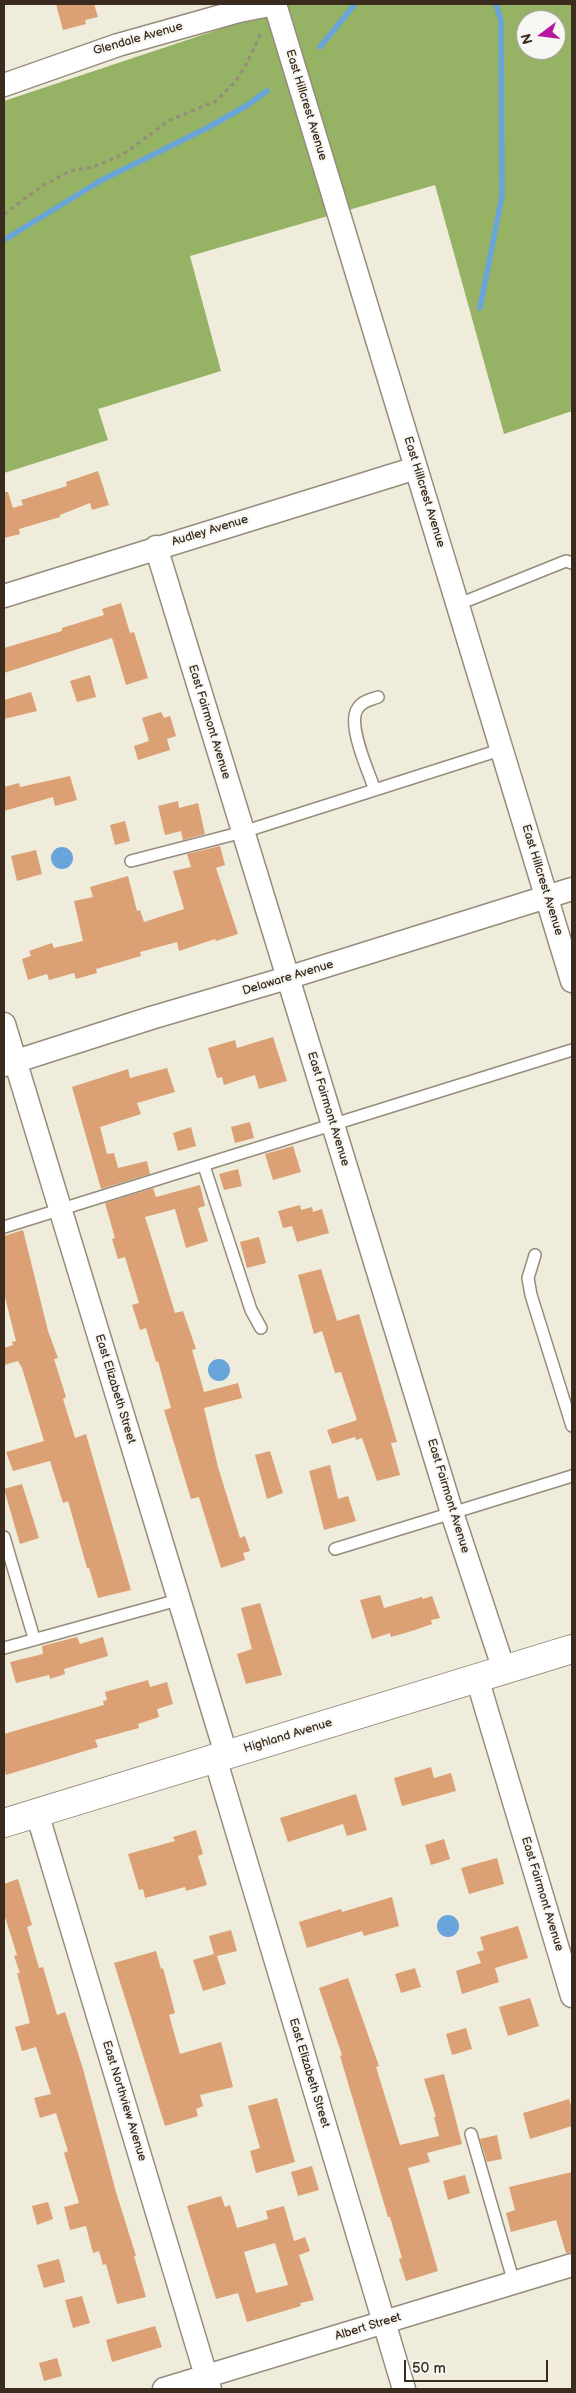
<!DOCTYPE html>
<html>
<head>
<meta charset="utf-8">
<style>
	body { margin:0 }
	#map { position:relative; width:576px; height:2393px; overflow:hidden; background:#f0ecdb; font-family:"Balsamiq Sans",sans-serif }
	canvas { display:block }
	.frame { position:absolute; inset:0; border:5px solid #3b2a1e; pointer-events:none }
	.north { position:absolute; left:516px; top:10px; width:50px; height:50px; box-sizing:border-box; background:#f6f6f2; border:1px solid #aba49d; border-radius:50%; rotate:255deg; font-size:14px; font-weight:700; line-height:20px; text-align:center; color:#3b2a1e }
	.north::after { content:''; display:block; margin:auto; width:18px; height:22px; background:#b5179e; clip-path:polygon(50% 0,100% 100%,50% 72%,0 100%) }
	.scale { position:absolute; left:404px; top:2360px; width:144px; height:22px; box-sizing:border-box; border:2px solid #3b2a1e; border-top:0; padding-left:6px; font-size:15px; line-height:18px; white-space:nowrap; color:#3b2a1e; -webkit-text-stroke:4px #f6f6f2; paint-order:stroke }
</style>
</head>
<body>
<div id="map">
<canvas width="576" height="2393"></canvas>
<div class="frame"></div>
<div class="north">N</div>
<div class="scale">50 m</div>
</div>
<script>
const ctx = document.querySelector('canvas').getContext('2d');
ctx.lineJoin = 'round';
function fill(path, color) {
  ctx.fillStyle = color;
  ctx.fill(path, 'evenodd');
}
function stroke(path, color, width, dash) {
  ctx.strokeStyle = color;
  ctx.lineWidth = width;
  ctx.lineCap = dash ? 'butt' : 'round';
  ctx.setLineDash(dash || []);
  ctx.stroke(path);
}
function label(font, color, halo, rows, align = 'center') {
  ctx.font = font + ' "Balsamiq Sans",sans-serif';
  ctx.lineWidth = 4;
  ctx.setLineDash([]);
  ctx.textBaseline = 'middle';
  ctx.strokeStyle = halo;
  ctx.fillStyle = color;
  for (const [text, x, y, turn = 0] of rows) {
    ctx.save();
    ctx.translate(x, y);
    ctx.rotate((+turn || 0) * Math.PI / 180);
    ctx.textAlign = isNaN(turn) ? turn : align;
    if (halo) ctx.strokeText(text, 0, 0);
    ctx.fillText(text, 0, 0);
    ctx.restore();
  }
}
fill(new Path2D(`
	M276 4H572V411L504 434 435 185 190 256 221 371 98 409 108 440 4 473V101L226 27ZM526 20H556V50H526Z`), '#96b264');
fill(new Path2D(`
	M51 858a11 11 0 1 1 22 0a11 11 0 1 1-22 0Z
	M208 1370a11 11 0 1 1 22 0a11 11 0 1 1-22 0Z
	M437 1926a11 11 0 1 1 22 0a11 11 0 1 1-22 0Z`), '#68a5da');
stroke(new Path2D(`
	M320 47 355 4
	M4 240 100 181 207 128 246 106 267 91
	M480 308 502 196 501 21 496 4`), '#68a5da', 5.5);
fill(new Path2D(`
	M56 4H94L98 17 85 20 86 24 63 30Z
	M98 471 109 505 92 510 90 503 60 515V517L19 529 20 534 4 538V492H8L13 508 23 505 21 500 67 486 66 482Z
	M121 603 130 633 134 632 148 678 126 685 112 638 4 673V648L62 631V628L104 615 102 609Z
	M90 675 96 697 77 702 70 681Z
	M31 692 37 711 4 719V700Z
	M161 712 164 718 170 716 176 736 167 739 170 750 138 760 134 746 149 741 142 718Z
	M70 776 77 800 55 806 53 797 4 811V787L19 783 20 787Z
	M178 801 179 808 198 803 205 834 183 840 181 831 165 835 158 806Z
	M125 821 130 841 115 845 110 825Z
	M220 846 225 865 216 868 238 934 216 941 215 939 179 951 177 942 140 952 141 956 96 969 97 973 76 979 74 973 49 980 47 974 28 980 22 959 31 956 29 951 52 943 54 948 83 941 74 901 93 897 90 887 128 876 137 911 140 910 144 922 184 909 173 871 191 867 187 854Z
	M36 850 42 874 17 881 11 856Z
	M273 1037 287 1081 259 1089 255 1075 224 1085 222 1077 217 1078 208 1048 235 1040 237 1048Z
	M167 1068 175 1092 137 1103 141 1114 100 1127 107 1154 114 1153 118 1168 147 1161 150 1174 101 1189 72 1087 128 1069 130 1078Z
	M250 1122 254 1138 235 1143 231 1127Z
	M191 1127 196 1146 178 1151 173 1133Z
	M293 1146 301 1172 273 1180 265 1154Z
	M238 1169 242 1186 224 1190 219 1174Z
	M200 1185 205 1206 198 1208 208 1241 186 1248 175 1209 145 1217 175 1313 183 1311 196 1349 192 1350 204 1392 238 1383 242 1398 204 1408 218 1467 240 1538 245 1536 250 1551 243 1553 245 1560 221 1568 199 1497 191 1499 164 1410 171 1408 158 1361 156 1362 146 1328 140 1330 132 1305 139 1303 125 1257 118 1259 112 1239 115 1238 105 1203 153 1188 156 1197Z
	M300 1205 301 1210 312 1207 313 1212 322 1209 329 1233 297 1242 292 1226 283 1228 278 1211Z
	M23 1230 48 1331 58 1358 54 1359 66 1397 63 1399 75 1438 86 1434 131 1590 98 1598 89 1568H87L68 1501 63 1503 50 1461 13 1471 6 1452 44 1441 22 1368 18 1361 4 1365V1348L13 1345 12 1342 16 1341 4 1293V1236Z
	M259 1237 266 1263 247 1268 240 1242Z
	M321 1269 337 1321 359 1314 397 1442 391 1443 400 1475 377 1481 362 1438 356 1440 355 1437 332 1444 327 1430 357 1420 341 1372 335 1373 322 1331 314 1334 298 1275Z
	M270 1451 283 1493 267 1499 255 1455Z
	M330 1465 338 1499 348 1496 356 1521 324 1530 309 1471Z
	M22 1484 39 1538 20 1544 4 1489Z
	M380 1595 384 1608 422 1597 423 1599 432 1596 440 1618 431 1620 432 1624 415 1630 391 1637 390 1633 372 1639 360 1600Z
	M260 1603 282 1675 246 1684 237 1654 252 1649 241 1608Z
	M77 1637 80 1644 103 1637 108 1656 64 1669 65 1674 50 1679 49 1675 16 1683 10 1662 43 1654 42 1646Z
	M148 1680 150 1687 167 1682 173 1704 157 1709 159 1717 138 1724 139 1728 95 1740 98 1747 6 1775 4 1767V1734L104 1705 103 1701 107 1700 105 1692Z
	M431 1767 434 1778 451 1773 456 1791 402 1806 394 1778Z
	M356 1794 367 1830 347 1836 343 1824 288 1842 280 1818Z
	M196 1830 203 1854 198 1856 207 1885 186 1891 185 1887 145 1898 143 1889 139 1890 128 1854 175 1841 173 1837Z
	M444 1839 450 1859 431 1865 425 1845Z
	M497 1858 504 1884 469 1894 461 1868Z
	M18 1879 32 1925 27 1927 39 1968 43 1967 57 2015 65 2012 83 2069 116 2192 136 2256H134L146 2297 117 2304 106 2264 103 2265 99 2251 93 2253 86 2226 70 2230 64 2207 79 2203 64 2153 68 2151 56 2113 40 2118 34 2098 51 2094 36 2047 22 2051 15 2027 30 2023 17 1973H20L14 1956 17 1955 4 1914V1884Z
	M392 1897 399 1926 364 1936 362 1931 307 1948 299 1922 341 1909 342 1912Z
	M518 1926 528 1958 495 1968 499 1982 462 1994 456 1971 481 1963 477 1952 484 1950 480 1937Z
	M231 1930 237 1951 217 1956 226 1984 203 1991 193 1960 214 1954 209 1936Z
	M156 1951 161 1969 163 1968 175 2013 169 2015 180 2054 221 2042 233 2087 200 2095 203 2106 196 2109 198 2116 165 2126 114 1963Z
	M415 1968 421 1987 401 1993 395 1974Z
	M348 1978 379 2066 376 2067 400 2145 439 2136 434 2117H436L424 2079 444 2074 462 2144 427 2153 430 2162 408 2168 438 2271 406 2281 399 2259 402 2258 390 2217H388L340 2056 342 2055 319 1988Z
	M530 1998 539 2026 508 2036 499 2007Z
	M466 2028 472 2049 452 2055 446 2034Z
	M277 2098 295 2162 256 2173 250 2151 260 2148 248 2106Z
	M569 2099 572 2109V2126L530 2139 523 2113Z
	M497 2135 502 2159 487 2162 480 2139Z
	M312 2166 319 2190 298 2196 291 2172Z
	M572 2172V2252L566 2253 556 2220 511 2232 506 2213 515 2210 509 2187Z
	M465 2175 470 2193 448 2200 443 2181Z
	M221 2196 225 2207 230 2205 237 2228 268 2219 266 2211 284 2206 294 2241 305 2237 310 2251 299 2255 314 2300 300 2303 301 2306 247 2322 238 2293 216 2299 187 2206ZM275 2243 288 2285 256 2293 244 2252Z
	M48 2202 53 2219 37 2225 32 2206Z
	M59 2259 65 2282 44 2288 37 2265Z
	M82 2296 90 2323 73 2328 65 2300Z
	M155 2326 162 2347 112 2362 106 2340Z
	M57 2358 62 2376 44 2381 39 2363Z`), '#dba073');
const lane = new Path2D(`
	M459 604 566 561 572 563
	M375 790C369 773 346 723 358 708 362 701 370 700 378 697
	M131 861 243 832 503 749
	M204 1166 251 1310 261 1328
	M4 1227 572 1050
	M535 1255 528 1278 531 1295 572 1426
	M4 1537 34 1638
	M335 1549 572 1476
	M4 1648 178 1600
	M471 2134 514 2283`);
const street = new Path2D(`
	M275 4 572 981
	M4 85 118 45 239 11 275 4
	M156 547 452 1513 504 1670
	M4 596 416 468
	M4 1024 226 1754
	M4 1065 151 1018 287 978 572 889
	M477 1678 572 1996
	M215 1758 404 2389
	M37 1813 210 2389
	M164 2389 572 2265`);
const secondary = new Path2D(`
	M4 1823 572 1649`);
stroke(lane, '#968b7c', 14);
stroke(street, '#968b7c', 25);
stroke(secondary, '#968b7c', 30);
stroke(new Path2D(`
	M4 214 42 186 70 171 93 167 122 155 170 120 216 101 236 81 247 63 261 33`), '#968b7c', 3, [4, 4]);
stroke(lane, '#fff', 11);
stroke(street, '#fff', 22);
stroke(secondary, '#fff', 28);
label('12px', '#3b2a1e', '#f6f6f2', [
	["Glendale Avenue",138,39,-16],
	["East Hillcrest Avenue",306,105,73],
	["East Hillcrest Avenue",424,492,73],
	["Audley Avenue",210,531,-17],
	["East Fairmont Avenue",209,722,73],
	["East Hillcrest Avenue",542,880,73],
	["Delaware Avenue",288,978,-17],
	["East Fairmont Avenue",328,1109,73],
	["East Elizabeth Street",115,1389,73],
	["East Fairmont Avenue",448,1496,73],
	["Highland Avenue",288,1736,-17],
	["East Fairmont Avenue",542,1894,73],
	["East Elizabeth Street",309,2073,73],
	["East Northview Avenue",124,2101,73],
	["Albert Street",368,2327,-17]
]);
</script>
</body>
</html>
